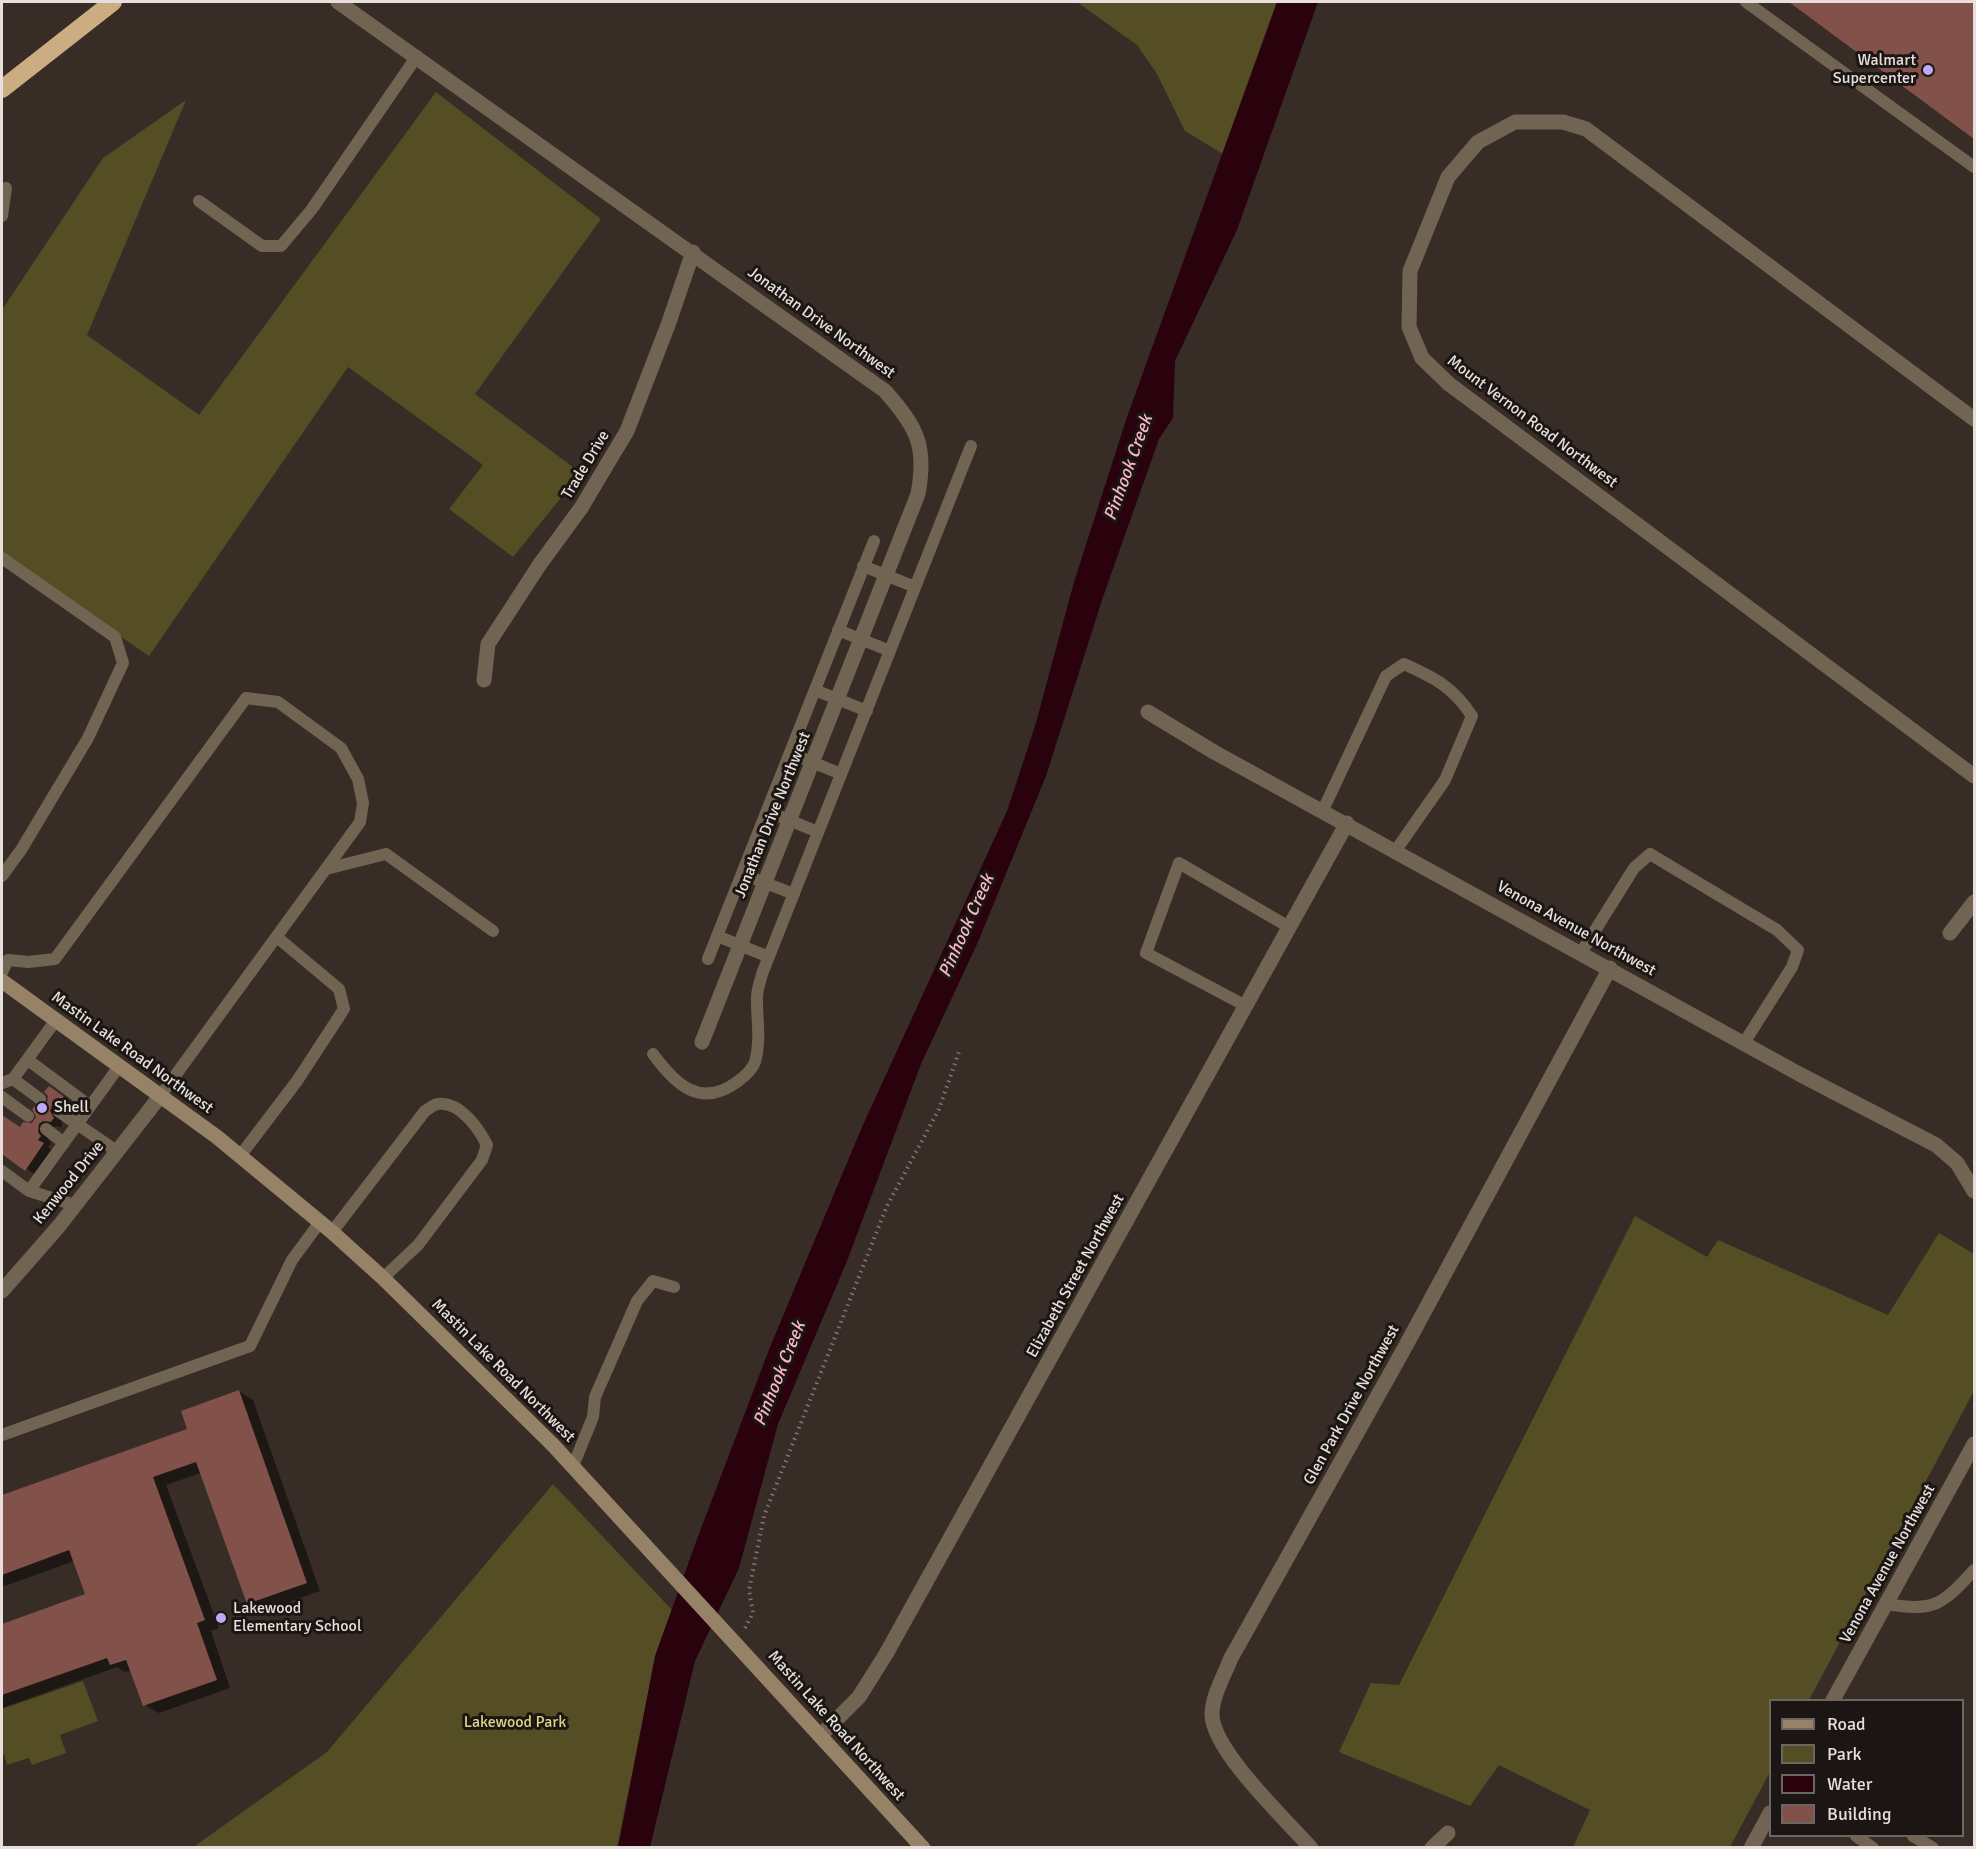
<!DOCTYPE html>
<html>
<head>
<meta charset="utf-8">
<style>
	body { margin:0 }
	#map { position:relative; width:1976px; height:1849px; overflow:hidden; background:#372d26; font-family:Signika,sans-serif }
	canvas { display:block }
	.frame { position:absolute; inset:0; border:3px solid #e6dfdb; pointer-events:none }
	.legend { position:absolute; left:1769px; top:1699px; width:195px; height:138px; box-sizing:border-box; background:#1b1613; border:2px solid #6c6663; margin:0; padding:8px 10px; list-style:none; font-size:18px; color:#e6dfdb }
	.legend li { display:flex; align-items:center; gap:12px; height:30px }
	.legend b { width:30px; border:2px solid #6c6663 }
</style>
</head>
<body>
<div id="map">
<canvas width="1976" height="1849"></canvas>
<div class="frame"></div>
<ul class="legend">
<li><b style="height:8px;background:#968266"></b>Road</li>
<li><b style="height:16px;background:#554d23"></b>Park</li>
<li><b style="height:16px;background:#2a020e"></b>Water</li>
<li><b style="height:16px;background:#825149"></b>Building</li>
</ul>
</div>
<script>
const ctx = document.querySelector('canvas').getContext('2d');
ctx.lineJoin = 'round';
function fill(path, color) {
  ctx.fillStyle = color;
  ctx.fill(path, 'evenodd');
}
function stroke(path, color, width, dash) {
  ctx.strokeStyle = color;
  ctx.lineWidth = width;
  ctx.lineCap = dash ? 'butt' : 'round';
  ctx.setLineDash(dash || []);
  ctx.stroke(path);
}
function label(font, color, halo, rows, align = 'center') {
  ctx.font = font + ' Signika,sans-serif';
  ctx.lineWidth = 6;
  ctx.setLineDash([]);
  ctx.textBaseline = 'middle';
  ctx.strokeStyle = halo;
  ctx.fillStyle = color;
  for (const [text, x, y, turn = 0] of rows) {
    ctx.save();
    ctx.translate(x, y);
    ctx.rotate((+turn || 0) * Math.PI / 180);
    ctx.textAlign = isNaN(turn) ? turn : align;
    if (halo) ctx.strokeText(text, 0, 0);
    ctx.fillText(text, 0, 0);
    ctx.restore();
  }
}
fill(new Path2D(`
	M1077 2H1277L1223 154 1185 131 1157 74 1137 45Z
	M436 92 601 219 475 394 581 473 513 557 449 509 483 465 348 367 149 656 2 555V310L103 158 186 100 87 335 199 415Z
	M1635 1216 1707 1257 1718 1240 1888 1315 1939 1233 1974 1254V1391L1809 1700H1770V1772L1730 1847H1573L1590 1810 1499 1765 1470 1806 1339 1752 1371 1683 1399 1685Z
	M553 1484 672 1610 657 1651 617 1847 192 1848 327 1752Z
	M83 1681 98 1721 60 1735 66 1753 32 1765 29 1758 7 1765 4 1754 2 1755V1709Z`), '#554d23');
fill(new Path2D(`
	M1277 2H1318L1237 230 1175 361 1173 418 1159 439 1102 600 1046 776 978 942 921 1064 847 1261 778 1424 739 1568 695 1661 650 1847 618 1848 655 1656 697 1539 770 1347 862 1127 1007 811 1035 726 1074 582 1127 417Z`), '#2a020e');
fill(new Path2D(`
	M1791 2H1974V137Z
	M49 1088 77 1106 74 1110 70 1108 62 1112V1127L55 1126 50 1130 48 1139 51 1143 48 1147 53 1151 36 1175 2 1152V1115L21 1128 33 1125 48 1104Z
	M239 1391 253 1400 320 1591 263 1611 249 1603 201 1473 166 1485 219 1628 211 1631 230 1688 159 1713 145 1705 132 1670 125 1672 117 1667 2 1708V1626L87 1595 74 1561 5 1586 2 1584V1496L189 1430Z`), '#0007');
fill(new Path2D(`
	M1789 2H1974V139Z
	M49 1086 67 1099 63 1105 58 1103 52 1106 50 1111 54 1118 51 1122 43 1121 39 1124 38 1132 41 1136 38 1140 44 1143 25 1171 2 1154V1115L20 1127 23 1122 32 1123 36 1117 32 1109 35 1106 43 1107 47 1103 48 1096 44 1092Z
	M239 1390 307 1583 247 1604 196 1462 153 1477 205 1620 197 1623 217 1680 143 1706 126 1660 110 1665 107 1658 2 1695V1624L85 1594 69 1550 2 1575V1495L187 1429 181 1411Z`), '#825149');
stroke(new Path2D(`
	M745 1628 753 1613 749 1590 764 1516 887 1206 939 1109 960 1049`), '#807772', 4, [1.5, 4.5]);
stroke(new Path2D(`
	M1746 2 1974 167
	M199 201 262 246H281L312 209 417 56
	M2 216 6 188
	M2 558 115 637 123 663 88 738 21 850 2 876
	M863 566 915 587
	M838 630 890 651
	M815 690 867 711
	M790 753 841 774
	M1323 810 1386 676 1404 664C1435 678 1453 687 1472 716L1445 780 1396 850
	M767 811 818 832
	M326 869 386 854 493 931
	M742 874 794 894
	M717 936 769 957
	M1581 953 1634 868 1650 854 1777 930 1798 950 1792 967 1744 1043
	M708 959 874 541
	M2 972 8 960 28 962 55 959 246 698 278 702 341 748 358 779 363 803 360 822 161 1095
	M1246 1006 1146 953 1179 863 1289 927
	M653 1054C675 1084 700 1109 737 1082 744 1077 752 1070 755 1062 761 1041 757 1022 757 1001 756 992 760 983 762 974L971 446
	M28 1060 90 1106
	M13 1079 40 1099
	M2 1083 13 1079 56 1020
	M2 1097 28 1116
	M58 1111 118 1152
	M46 1129 64 1143
	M240 1156 297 1081 344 1009 339 989 278 938
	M2 1171 29 1191 75 1205
	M29 1191 120 1065
	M332 1232 425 1111C429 1109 434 1104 438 1104 460 1101 479 1129 487 1145L482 1160 418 1245 383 1278
	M2 1435 250 1346 292 1260 320 1222
	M573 1466 593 1417 595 1397 637 1301 653 1281 674 1287
	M1886 1604C1935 1612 1942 1605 1974 1570
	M1856 1836 1873 1848
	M1913 1836 1933 1848`), '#716453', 12);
stroke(new Path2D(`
	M338 2 885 391C917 427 927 446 918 494L702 1042
	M1974 419 1586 129 1563 122H1515L1478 142 1448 177 1410 271 1409 327 1422 358 1449 384 1974 776
	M484 680 488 644 540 564 581 508 627 431 668 325 693 252
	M1148 712 1214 752 1801 1075 1936 1145 1957 1163 1974 1191
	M1950 933 1974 902
	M2 1291 59 1226 161 1095
	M1833 1700 1974 1444
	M821 1735 859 1697 886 1654 1347 823
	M1311 1848C1286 1820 1213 1751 1212 1715 1212 1696 1224 1676 1231 1658L1404 1349 1610 968
	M1432 1848 1448 1833
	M1751 1848 1770 1813`), '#716453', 15);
stroke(new Path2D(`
	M2 981 217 1137 332 1232 383 1278 553 1445 923 1848`), '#968266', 15);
stroke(new Path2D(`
	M2 89 113 2`), '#ccad81', 18);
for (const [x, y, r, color] of [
	[1928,70,6,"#bfa9f4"],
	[42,1108,6,"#bfa9f4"],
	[221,1618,6,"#bfa9f4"]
]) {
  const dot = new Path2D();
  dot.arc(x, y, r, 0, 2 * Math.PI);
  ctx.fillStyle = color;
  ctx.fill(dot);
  stroke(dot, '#1b1613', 2);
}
label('16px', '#e6dfdb', '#1b1613', [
	["Walmart",1916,61,"right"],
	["Supercenter",1916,79,"right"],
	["Shell",54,1108],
	["Lakewood",233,1609],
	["Elementary School",233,1627]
], 'left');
label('16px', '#e6dfdb', '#1b1613', [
	["Jonathan Drive Northwest",821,323,36],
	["Mount Vernon Road Northwest",1532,422,37],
	["Trade Drive",586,465,-59],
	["Jonathan Drive Northwest",773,815,-68],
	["Venona Avenue Northwest",1576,929,29],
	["Mastin Lake Road Northwest",132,1053,36],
	["Kenwood Drive",69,1183,-51],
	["Elizabeth Street Northwest",1076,1276,-61],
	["Mastin Lake Road Northwest",503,1371,45],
	["Glen Park Drive Northwest",1352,1405,-61],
	["Venona Avenue Northwest",1888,1564,-61],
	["Mastin Lake Road Northwest",836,1726,48]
]);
label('16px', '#e1d285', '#1b1613', [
	["Lakewood Park",515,1723]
]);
label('italic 18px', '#f9b6c3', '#1b1613', [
	["Pinhook Creek",1129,468,-70],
	["Pinhook Creek",967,926,-66],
	["Pinhook Creek",780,1374,-68]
]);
</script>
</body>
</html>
